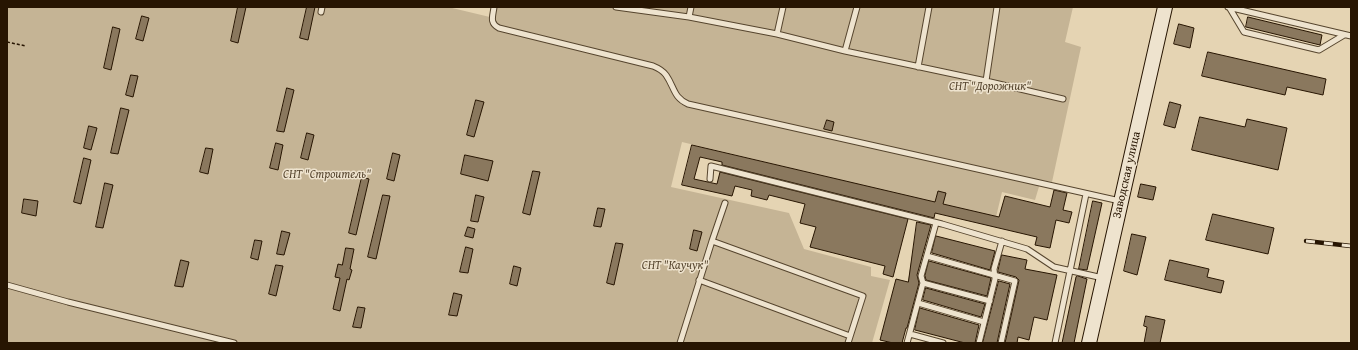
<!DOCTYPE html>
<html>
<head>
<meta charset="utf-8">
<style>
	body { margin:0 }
	#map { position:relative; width:1358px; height:350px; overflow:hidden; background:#e5d4b3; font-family:"Gentium Book Plus",serif }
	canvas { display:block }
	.frame { position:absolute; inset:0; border:8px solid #271502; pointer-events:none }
</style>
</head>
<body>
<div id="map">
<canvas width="1358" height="350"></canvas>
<div class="frame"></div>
</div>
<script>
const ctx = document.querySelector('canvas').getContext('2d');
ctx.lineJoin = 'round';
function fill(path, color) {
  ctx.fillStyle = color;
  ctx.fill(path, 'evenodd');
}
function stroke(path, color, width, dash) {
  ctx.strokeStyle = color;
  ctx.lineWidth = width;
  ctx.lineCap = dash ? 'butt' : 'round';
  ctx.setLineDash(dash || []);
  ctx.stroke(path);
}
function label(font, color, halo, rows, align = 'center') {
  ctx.font = font + ' "Gentium Book Plus",serif';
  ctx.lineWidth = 3;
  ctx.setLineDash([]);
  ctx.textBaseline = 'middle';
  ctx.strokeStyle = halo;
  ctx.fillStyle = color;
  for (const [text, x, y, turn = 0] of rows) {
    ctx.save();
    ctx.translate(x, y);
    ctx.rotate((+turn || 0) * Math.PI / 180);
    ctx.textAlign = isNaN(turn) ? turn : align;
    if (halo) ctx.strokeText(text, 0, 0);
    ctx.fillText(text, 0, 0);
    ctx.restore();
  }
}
fill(new Path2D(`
	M7 7H448L494 18 497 7H1073L1065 42 1081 47 1052 182 1041 180 1035 200 1002 192 996 217 682 142 671 187 789 213 804 249 871 267V276L890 280 872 343H7Z`), '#c5b495');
const building = new Path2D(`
	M238 7H246L238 43 231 41Z
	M307 7H315L308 40 300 38Z
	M142 16 149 18 143 41 136 39Z
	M1248 17 1322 35 1320 45 1246 27Z
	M1179 24 1194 28 1190 48 1174 44Z
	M113 27 120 29 111 70 104 68Z
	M1208 52 1326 79 1323 95 1287 87 1285 95 1202 76Z
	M131 75 138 76 133 97 126 95Z
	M287 88 294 90 284 132 277 131Z
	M476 100 484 102 474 137 467 135Z
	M1170 102 1181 105 1175 128 1164 125Z
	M121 108 129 110 118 154 111 153Z
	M1200 117 1245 127 1247 119 1287 128 1278 170 1192 150Z
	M827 120 834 122 832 131 824 129Z
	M89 126 97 128 91 150 84 148Z
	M307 133 314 135 308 160 301 158Z
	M276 143 283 145 278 170 270 168Z
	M692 145 935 202 938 191 946 193 943 204 999 217 1005 196 1050 207 1054 190 1067 193 1063 210 1072 212 1069 223 1056 220 1050 248 1035 245 1037 237 935 213 934 218 722 165V162L700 157 694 179 717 184 720 172 908 219 893 277 883 274 885 266 810 247 816 227 800 223 805 204 769 195 767 200 751 196 752 190 735 186 732 196 682 185Z
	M206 148 213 149 208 174 200 172Z
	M393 153 400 155 394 181 387 179Z
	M465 155 493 161 488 181 461 174Z
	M84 158 91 160 81 204 74 202Z
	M533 171 540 172 530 215 523 213Z
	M362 177 369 179 356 235 349 233Z
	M105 183 113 185 103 228 96 227Z
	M1141 184 1156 187 1153 200 1138 197Z
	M383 195 390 196 376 259 368 257Z
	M476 195 484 197 478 222 471 221Z
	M24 199 38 201 36 216 22 213Z
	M1093 201 1102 203 1087 270 1079 269Z
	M598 208 605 209 601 227 594 226Z
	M1213 214 1274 228 1268 254 1206 240Z
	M917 222 931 225 917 275 919 283 907 328H906L902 343H893L880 340 896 279 908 282Z
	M468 227 475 229 473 238 465 236Z
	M694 230 702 232 697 251 690 249Z
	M282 231 290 233 284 255 277 254Z
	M1132 234 1146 237 1137 275 1124 271Z
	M936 236 995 251 990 270 932 253Z
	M255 240 262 241 258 260 251 258Z
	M616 243 623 244 614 285 607 283Z
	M466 247 473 249 468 273 460 272Z
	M346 248 354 249 350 269 352 270 349 280 347 279 340 311 333 309 340 278 335 277 338 264 342 265Z
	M1002 255 1027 260 1025 269 1057 275 1047 320 1034 317 1029 340 1018 337 1017 343H1005L1019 280 1016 277 998 272Z
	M181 260 189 262 183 287 175 286Z
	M1170 260 1209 269 1207 277 1224 281 1221 293 1165 280Z
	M929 261 991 278 987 296 926 280 925 276Z
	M276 265 283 266 276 296 269 294Z
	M514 266 521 268 517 286 510 284Z
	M1078 276 1087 279 1074 343H1062L1076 277Z
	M999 281 1010 284 997 343H983Z
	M926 288 985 304 981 317 923 300Z
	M454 293 462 295 457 316 449 315Z
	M358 307 365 308 361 328 353 327Z
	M920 308 979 325 975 343H965L915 330Z
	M1146 316 1165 320 1160 343H1144L1147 327 1144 326Z`);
fill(building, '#8a785e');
stroke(building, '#271502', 1);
const lane = new Path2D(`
	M494 7C493 16 489 23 499 28L653 66C658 68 663 71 666 75 675 88 673 97 688 104L1120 201
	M616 7 689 17 777 34 845 51 986 81 1063 99
	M1228 7 1351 36
	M1229 7 1244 32 1319 50 1344 35
	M321 12 322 7
	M689 17 691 7
	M777 34 783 7
	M845 51 857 7
	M918 67 929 7
	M986 81 997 7
	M710 179 711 166 942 224 1027 249 1054 267 1103 278
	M712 241 725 203
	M927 256 1015 281 1001 343
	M699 280 850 336
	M923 283 990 301
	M7 285 68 302 234 343
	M918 303 984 322
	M910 334 943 343
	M680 343 712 241 863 296 848 343
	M907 343 923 283 921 276 936 223
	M979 343 995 279 994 269 1002 241
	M1055 343 1086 194`);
const secondary = new Path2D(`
	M1089 343 1165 7`);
stroke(lane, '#56452e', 7);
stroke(secondary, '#271502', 16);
stroke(new Path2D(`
	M7 42 26 46`), '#271502', 1.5, [3, 2]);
stroke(lane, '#eee3ce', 5);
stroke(secondary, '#eee3ce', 14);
const rail = new Path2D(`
	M1306 241 1351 246`);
stroke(rail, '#271502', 4.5);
stroke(rail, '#eee3ce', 3, [9]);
label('italic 12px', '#56452e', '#eee3ce', [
	["СНТ \"Дорожник\"",990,87],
	["СНТ \"Строитель\"",327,175],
	["СНТ \"Каучук\"",675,266]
]);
label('12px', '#271502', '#eee3ce', [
	["Заводская улица",1127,175,-77]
]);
</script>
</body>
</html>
